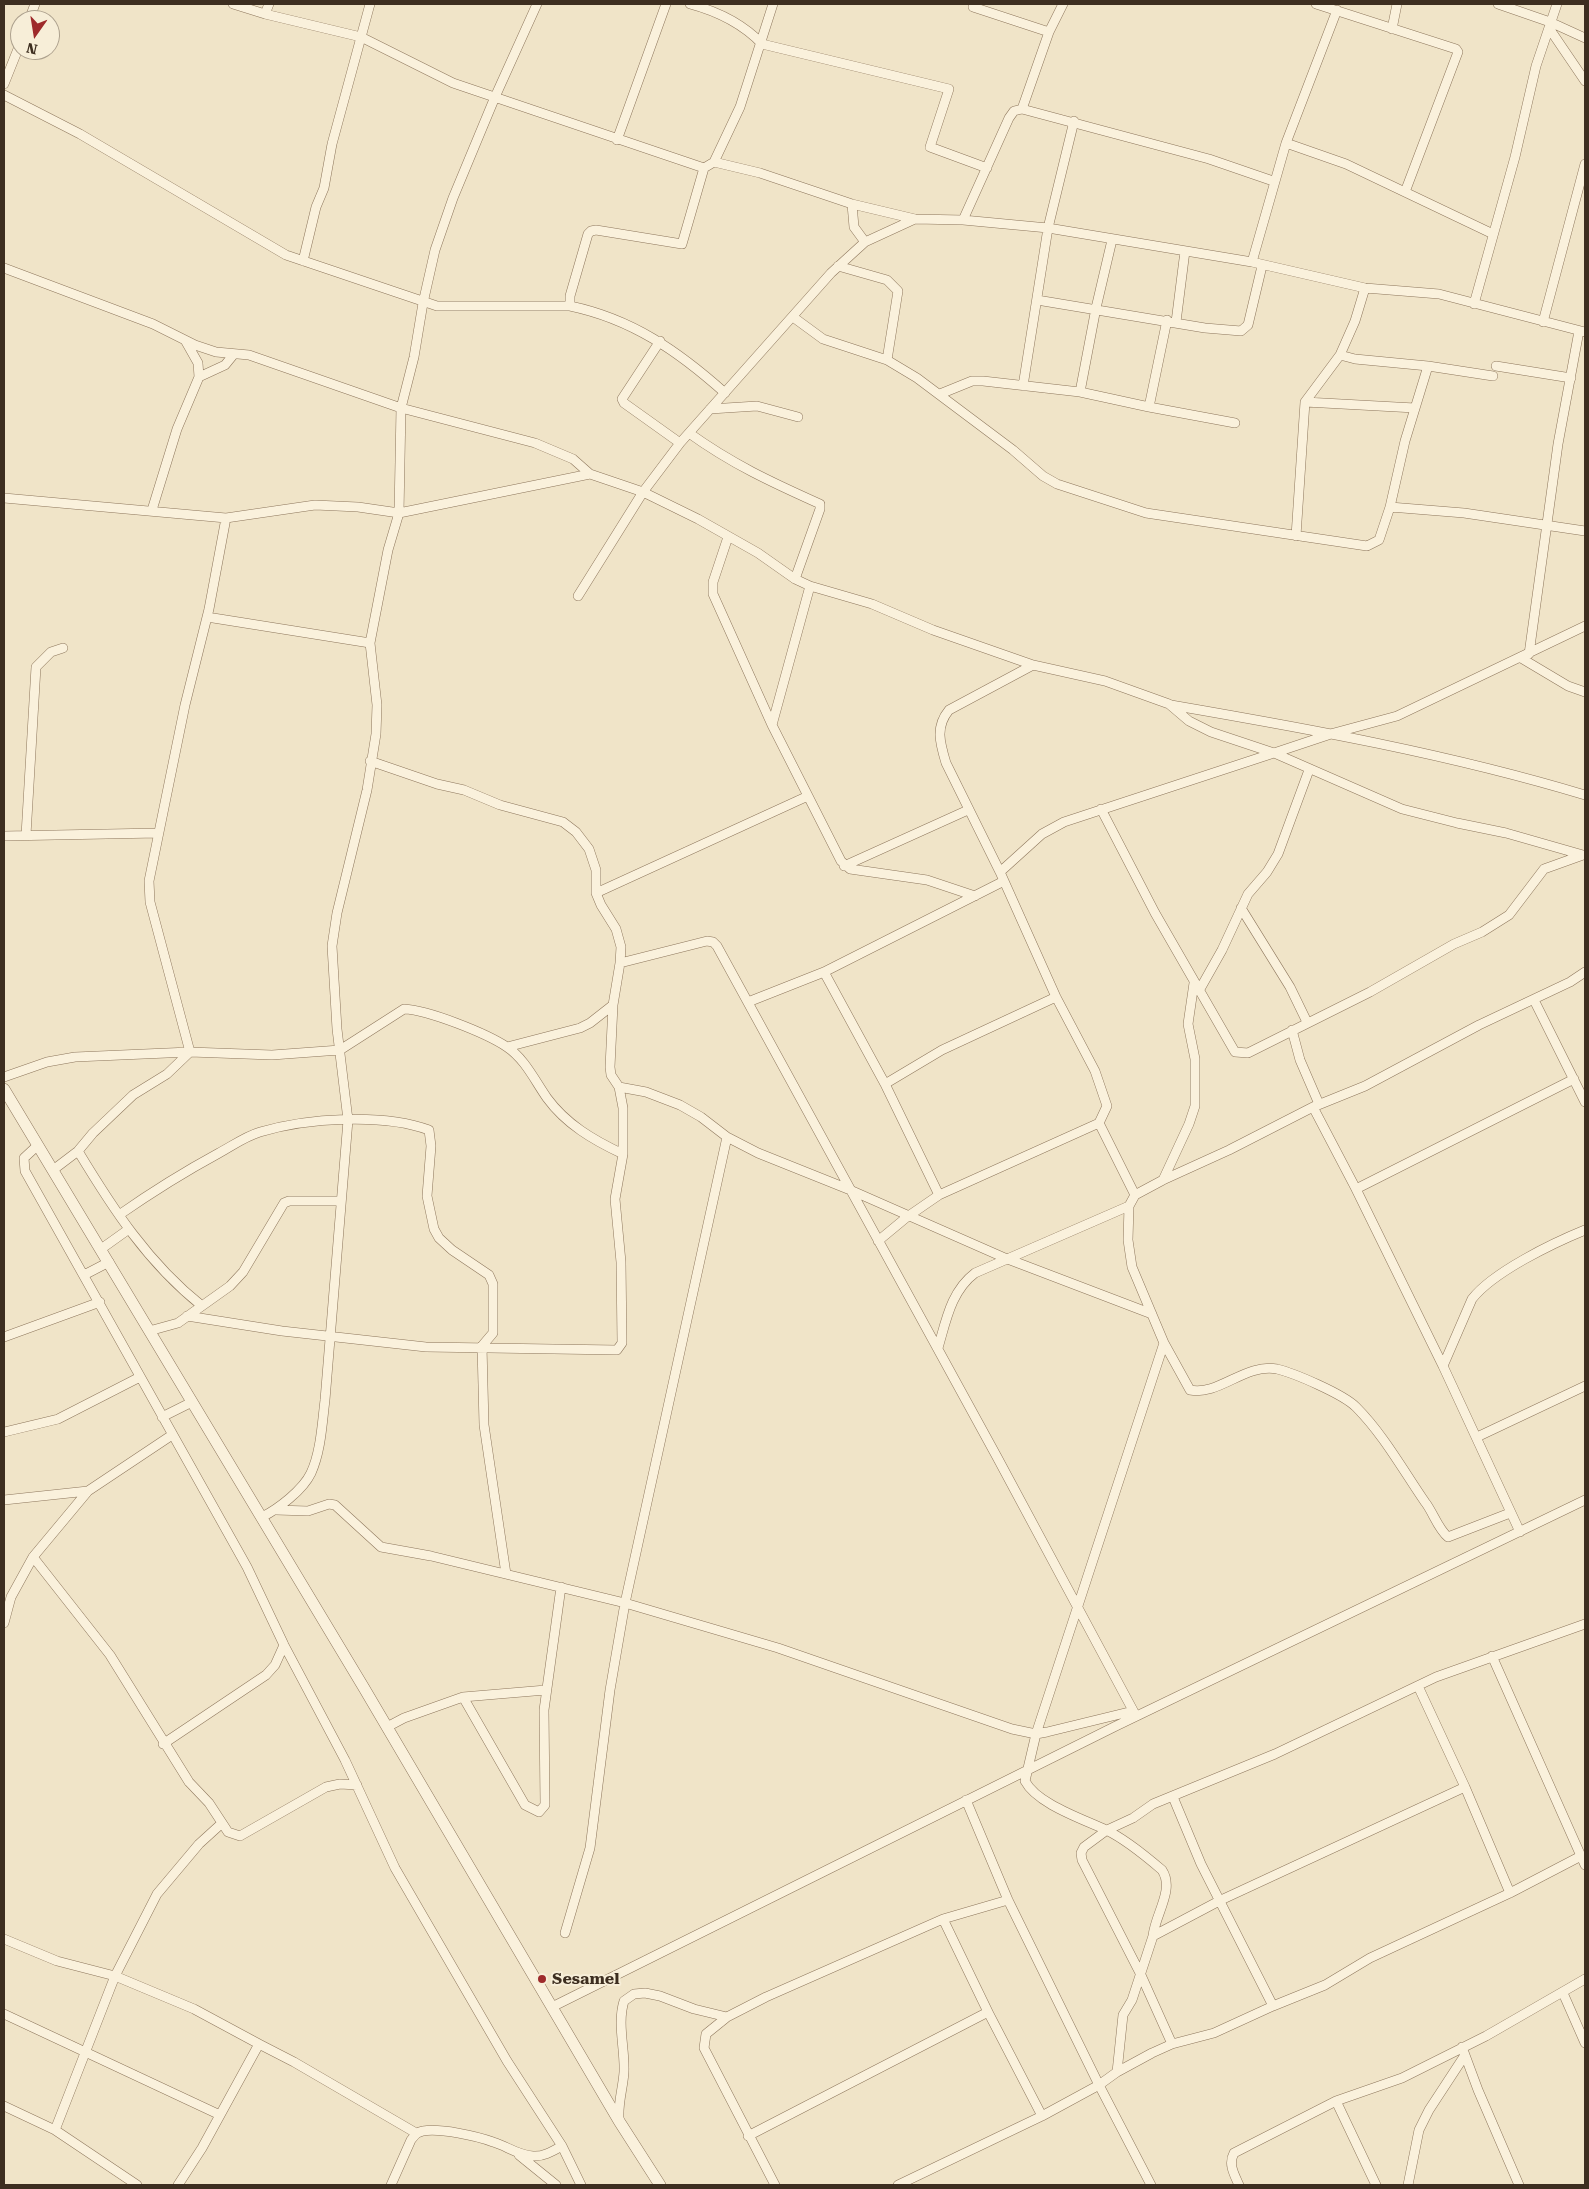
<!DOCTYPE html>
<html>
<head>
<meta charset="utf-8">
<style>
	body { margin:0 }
	#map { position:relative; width:1589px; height:2189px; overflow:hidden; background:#f0e4c8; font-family:"Roboto Serif",serif }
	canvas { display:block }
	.frame { position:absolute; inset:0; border:5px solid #3d2e20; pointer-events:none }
	.north { position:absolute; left:10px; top:10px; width:50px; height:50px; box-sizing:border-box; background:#f7eed8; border:1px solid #ada18e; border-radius:50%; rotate:193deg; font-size:14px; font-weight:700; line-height:20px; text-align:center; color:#3d2e20 }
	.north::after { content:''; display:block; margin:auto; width:18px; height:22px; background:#9e2a2b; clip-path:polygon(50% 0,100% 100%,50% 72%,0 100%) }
</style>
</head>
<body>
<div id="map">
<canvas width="1589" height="2189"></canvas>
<div class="frame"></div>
<div class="north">N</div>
</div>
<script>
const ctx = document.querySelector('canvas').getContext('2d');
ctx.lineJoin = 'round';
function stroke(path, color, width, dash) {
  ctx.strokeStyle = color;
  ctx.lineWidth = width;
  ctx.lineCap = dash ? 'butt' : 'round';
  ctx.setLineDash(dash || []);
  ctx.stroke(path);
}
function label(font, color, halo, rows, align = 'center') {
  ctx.font = font + ' "Roboto Serif",serif';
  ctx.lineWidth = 4;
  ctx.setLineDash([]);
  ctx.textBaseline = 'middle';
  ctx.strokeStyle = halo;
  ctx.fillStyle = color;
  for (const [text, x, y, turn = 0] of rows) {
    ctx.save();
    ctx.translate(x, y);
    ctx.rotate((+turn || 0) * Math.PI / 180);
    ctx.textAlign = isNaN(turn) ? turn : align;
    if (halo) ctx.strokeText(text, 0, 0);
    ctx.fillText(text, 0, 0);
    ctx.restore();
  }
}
const minor = new Path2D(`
	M233 4 265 14 361 37 453 83 704 168 714 162 760 173 852 204 915 219 963 220 1048 228 1252 262 1365 288 1439 294 1585 332
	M690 4C716 11 743 24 762 44L949 89 930 147 987 168
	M1316 4 1456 49 1458 52 1405 192
	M1498 4 1550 22 1585 38
	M973 7 1049 32
	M265 14 269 4
	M29 20 35 4
	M1549 28 1585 81
	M1392 29 1397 4
	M4 84 20 44
	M4 95 80 134 286 255 437 306H570C632 319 678 351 725 393
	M1022 109 1049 32 1063 4
	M617 140 666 4
	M1286 143 1346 164 1493 234
	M714 162 740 107 773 4
	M852 204 854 227 865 242
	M963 220 1009 118 1014 111 1022 109 1209 159 1273 181
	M303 261 316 207 324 188 332 144 370 4
	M1252 262 1286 143 1337 10
	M838 266 887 280 898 291 887 360
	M4 268 153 324 195 345 216 352 249 355 401 408 535 443 573 459 590 474 643 492 698 519 758 553 795 579 810 586 872 604 933 630 1033 665 1105 681 1169 704 1189 721 1211 732 1274 753 1334 733 1397 716 1585 626
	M1037 300 1205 328 1241 331 1248 325 1262 266
	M1474 304 1515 157 1536 66 1557 4
	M570 306V296L588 234 591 231 596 230 682 244 704 168
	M793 317 823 339 887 360 917 378 1013 450 1043 476 1057 484 1146 513 1367 546 1379 540 1390 507
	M1176 322 1185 251
	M1543 322 1585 164
	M660 341 622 399 624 403 680 443
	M1340 355 1355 359 1428 366 1493 376
	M1428 366 1405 441 1390 507 1464 513 1585 531
	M1496 366 1571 378
	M199 377 225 365 234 354
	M1023 386 1048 228 1074 121
	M1080 392 1096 308 1112 240
	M940 394 972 381H983L1080 392 1149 407 1235 423
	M1305 402 1415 408
	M1149 407 1167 320
	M710 409 757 406 798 417
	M689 433C732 464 771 482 820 504V509L795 579
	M4 498 226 518 315 505 358 507 399 513 590 474
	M152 510 177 429 199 377 198 363 185 340
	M1296 536 1305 402 1340 355 1355 321 1365 288
	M728 537 713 582V594L772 725 841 861 850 869 927 880 975 896
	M578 596 643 492 680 443 831 273 865 242 915 219
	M207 617 370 643
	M1529 654 1558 444 1579 331
	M1521 658 1568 686 1585 692
	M1033 665 949 710C935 727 940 743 946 763L1000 872 1056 997 1095 1071 1107 1106 1099 1123 1135 1195
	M1171 705C1310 729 1449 754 1585 795
	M772 725 810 586
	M370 761 437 784 464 790 500 805 563 822 576 832 589 849 596 870V893L601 905 616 929 621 947 620 963 613 1005 590 1023 580 1028 507 1047
	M1101 809 1155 913 1235 1052 1248 1053 1370 992 1454 944 1482 932 1509 915 1544 869 1583 855
	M26 835 36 667 51 652 63 648
	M4 836 158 833
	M844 866 968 810
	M1000 872 1042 834 1064 822 1274 753 1402 809 1457 823 1506 833 1583 855
	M596 893 808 796
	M1241 908 1290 987 1307 1022
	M620 963 707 941 713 942 717 946 997 1457 1136 1716
	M824 972 885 1084
	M1200 989 1222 950 1248 894 1267 872 1278 854 1309 770
	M1534 1000 1585 1102
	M748 1002 824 972 1004 881
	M1292 1030 1300 1060 1319 1104
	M190 1052 150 902 149 881 185 705 209 609 226 518
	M4 1077 47 1062 75 1057 190 1052 272 1055 340 1050 404 1009C428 1010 486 1033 507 1047 525 1059 535 1081 547 1098 566 1124 593 1140 623 1154
	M619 1087 646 1092 680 1105 701 1117 727 1137 758 1153 848 1189 1005 1258 1152 1314
	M1313 1107 1356 1189 1443 1366 1520 1532
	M38 1145 24 1158 25 1171 247 1567 284 1645 345 1760 395 1868 507 2061 562 2146 581 2185
	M78 1151C113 1209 148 1263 202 1306
	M53 1170 78 1151 93 1133 133 1095 167 1074 190 1052
	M1163 1180 1189 1124 1195 1106V1059L1188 1024 1194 983
	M1356 1189 1574 1079
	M939 1195 885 1084 942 1050 1056 997
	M1129 1206 1128 1240 1132 1267 1164 1343 1036 1734 1025 1781C1037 1804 1083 1819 1106 1830 1123 1838 1148 1858 1162 1870 1175 1890 1155 1914 1153 1936
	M119 1215C152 1192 184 1172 219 1153 232 1146 246 1136 260 1132 307 1118 383 1113 429 1130L431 1146 427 1196 434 1229 439 1238 452 1250 489 1275 493 1284V1333L482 1346 484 1425 506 1574
	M878 1241 907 1217 939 1195 1099 1123
	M101 1249 129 1229
	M84 1275 109 1262
	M187 1316 282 1331 426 1347 617 1350 622 1343 621 1262 615 1199 623 1154V1108L619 1087 611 1075 610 1067 613 1005
	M149 1331 178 1323 230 1286 243 1272 284 1203 289 1201H341
	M4 1337 100 1302
	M1164 1343 1190 1390C1219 1396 1245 1363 1277 1369 1294 1373 1343 1394 1356 1407 1383 1434 1403 1470 1425 1502 1433 1512 1438 1529 1448 1537L1510 1513
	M938 1348C946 1321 951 1291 975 1273L1129 1206 1135 1195 1163 1180 1229 1150 1313 1107 1365 1086 1479 1025 1570 982 1585 972
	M1443 1366 1472 1299C1493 1272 1553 1243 1585 1230
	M162 1417 192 1402
	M4 1432 58 1419 140 1377
	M1477 1437 1585 1386
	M4 1500 88 1491
	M276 1510 308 1511 329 1504 335 1505 381 1547 431 1556 625 1603 778 1648 1012 1729 1036 1734 1047 1732 1133 1711
	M262 1517C278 1509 303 1490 311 1473 321 1451 322 1424 325 1400L348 1120 337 1029 332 946 337 913 367 790 376 734 377 705 370 643 388 550 399 513 401 408 414 357 423 303 435 250 453 198 495 97 537 4
	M33 1557 110 1655 189 1782 209 1803 228 1832 240 1836 326 1787 340 1784 357 1785
	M4 1623 11 1597 33 1557 88 1491 172 1435
	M1492 1656 1585 1865
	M1418 1686 1465 1787
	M463 1697 525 1805 539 1812 545 1805 544 1710 561 1587
	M387 1727 404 1718 463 1697 546 1690
	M163 1744 266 1675 275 1665 284 1645
	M1173 1797 1201 1864 1273 2006 1325 1985 1370 1958 1510 1893 1581 1856
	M966 1800 1008 1900 1099 2085 1117 2072 1152 2053 1172 2044 1214 2033 1273 2006
	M943 1919 988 2012
	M565 1933 590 1848 610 1690 625 1603 727 1137
	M4 1939 57 1961 115 1976 194 2009 259 2044 202 2148 178 2185
	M1563 1993 1585 2043
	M552 2007 1116 1726 1585 1500
	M4 2014 220 2115
	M259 2044 294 2062 416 2133
	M1172 2044 1141 1975 1082 1860 1081 1853 1084 1847 1107 1830 1133 1818 1153 1804 1275 1754 1436 1677 1585 1624
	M1462 2047 1478 2090 1519 2185
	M1117 2072 1123 2015 1132 2000 1153 1936 1221 1900 1465 1787 1510 1893
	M1336 2101 1376 2185
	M4 2106 55 2130 115 1976 157 1894 199 1844 221 1824
	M619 2118C618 2102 623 2088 624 2072 625 2048 617 2024 624 2001L634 1994 645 1993 660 1996 694 2009 727 2017
	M55 2130 137 2185
	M748 2136 988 2012 1042 2116
	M519 2155 556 2185
	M391 2185 411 2140C415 2135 417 2132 423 2131 440 2128 477 2136 493 2142 507 2146 517 2155 533 2156 543 2157 553 2151 562 2146
	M775 2185 704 2048 706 2034 727 2017 766 1997 943 1919 1008 1900
	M898 2185 1042 2116 1099 2085 1151 2185
	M1239 2185C1234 2174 1228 2164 1234 2153L1336 2101 1402 2078 1486 2036 1585 1979
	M1408 2185 1419 2130 1429 2110 1465 2055`);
const tertiary = new Path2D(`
	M4 1089 364 1688 619 2121 660 2185`);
stroke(minor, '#8d765c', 10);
stroke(tertiary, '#8d765c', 12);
stroke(minor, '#faf1dc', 9);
stroke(tertiary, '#faf1dc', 11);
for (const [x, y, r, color] of [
	[542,1979,5,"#9e2a2b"]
]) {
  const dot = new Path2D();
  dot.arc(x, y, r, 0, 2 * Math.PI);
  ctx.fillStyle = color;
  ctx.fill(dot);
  stroke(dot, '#f7eed8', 2);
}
label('bold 16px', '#3d2e20', '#f7eed8', [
	["Sesamel",552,1979]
], 'left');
</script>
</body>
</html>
